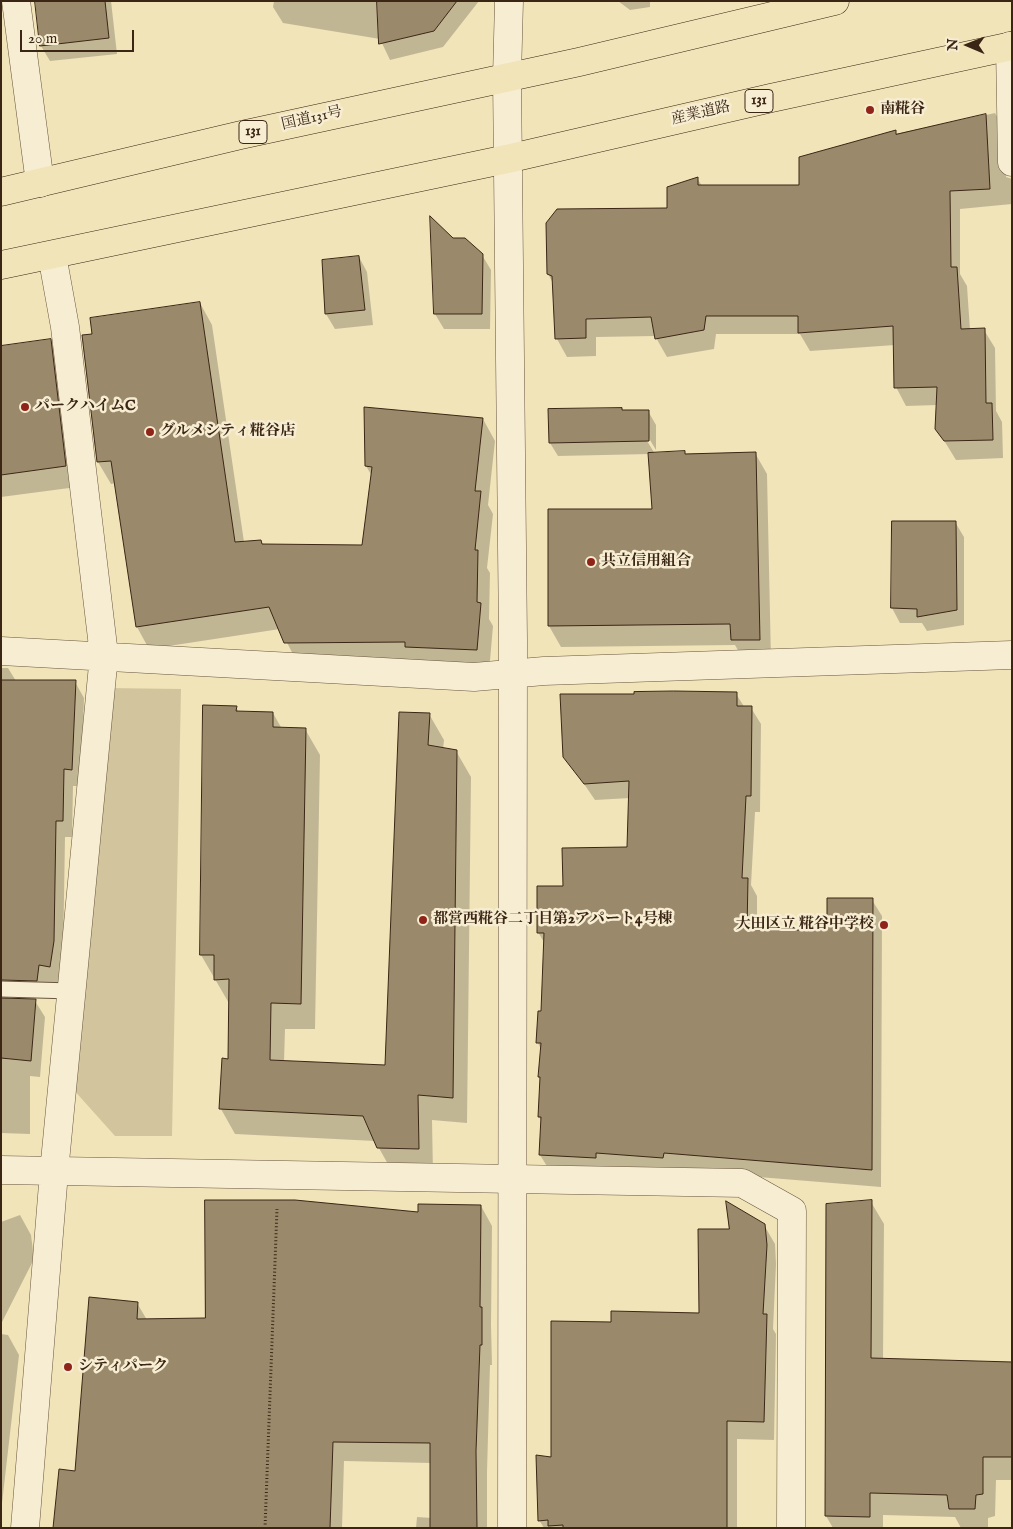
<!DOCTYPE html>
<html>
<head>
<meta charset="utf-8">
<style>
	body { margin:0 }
	#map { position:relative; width:1013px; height:1529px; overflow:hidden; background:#f1e4b9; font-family:"IM FELL English",serif }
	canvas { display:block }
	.frame { position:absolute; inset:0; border:2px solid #3b2615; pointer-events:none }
	.north { position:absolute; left:943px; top:20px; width:50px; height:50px; -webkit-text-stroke:4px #f6edd2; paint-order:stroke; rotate:271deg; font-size:14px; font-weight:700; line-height:20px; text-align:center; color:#3b2615 }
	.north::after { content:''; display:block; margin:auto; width:18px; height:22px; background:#3b2615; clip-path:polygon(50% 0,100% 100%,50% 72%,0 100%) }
	.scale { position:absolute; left:20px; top:30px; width:114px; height:22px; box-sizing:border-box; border:2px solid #3b2615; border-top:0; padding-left:6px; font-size:15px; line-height:18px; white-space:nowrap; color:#3b2615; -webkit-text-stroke:4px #f6edd2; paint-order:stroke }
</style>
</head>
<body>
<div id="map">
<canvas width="1013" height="1529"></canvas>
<div class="frame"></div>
<div class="north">N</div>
<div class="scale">20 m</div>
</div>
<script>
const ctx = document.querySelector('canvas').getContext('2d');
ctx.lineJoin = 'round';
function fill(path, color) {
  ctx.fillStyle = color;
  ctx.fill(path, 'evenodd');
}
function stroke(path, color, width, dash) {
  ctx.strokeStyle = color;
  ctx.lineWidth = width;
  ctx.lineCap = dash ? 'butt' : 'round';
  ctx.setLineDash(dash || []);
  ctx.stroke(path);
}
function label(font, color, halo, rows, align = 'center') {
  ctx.font = font + ' "IM FELL English","Noto Serif JP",serif';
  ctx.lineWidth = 5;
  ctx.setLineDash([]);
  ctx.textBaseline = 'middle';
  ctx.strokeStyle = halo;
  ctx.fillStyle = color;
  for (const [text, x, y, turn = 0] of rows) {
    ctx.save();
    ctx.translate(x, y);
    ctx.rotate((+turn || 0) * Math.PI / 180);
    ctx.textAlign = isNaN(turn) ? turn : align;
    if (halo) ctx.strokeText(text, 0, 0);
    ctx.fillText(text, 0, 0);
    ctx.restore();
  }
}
fill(new Path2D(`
	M107 688 181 689 172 1136H115L72 1088Z`), '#d2c49d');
fill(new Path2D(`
	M36 1H111L117 54 50 61 41 46Z
	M274 1H479L443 47 390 60 380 39 283 23 273 7Z
	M618 1H650V7L630 10Z
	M995 113 1005 131 1006 177 1012 179V204L960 209V274L967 286 970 330H984L995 348 996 411 1002 422 1003 458 956 460 937 429 938 405 906 406 896 387 895 345 810 351 800 334H716L714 349 667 357 655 336 596 337V356L567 357 557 339 553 283 548 274 668 209 697 178 702 186 800 187 895 131 897 135Z
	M453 239 482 255 491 270 490 329H444L435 314Z
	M359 257 367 272 373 325 335 329 326 314 323 261Z
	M200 303 212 325 244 542H261L262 545 363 546 372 476 366 466 483 419 495 441 488 505 493 514 487 568 490 573 489 619 493 626 489 672 298 664 280 629 149 649 137 627 116 483 111 484 98 462 83 336Z
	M50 341 62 361 77 487 1 497V347Z
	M622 409 623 411H648L656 425V450L647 435 644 436 655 454 755 453 767 474 771 661H744L735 645 561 647 549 626 653 510 650 454 558 456 550 443Z
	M955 522 964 537V625L927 631 922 623H900L892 608Z
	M1 668H8L16 681 75 682 84 698 81 786H73L72 837H65L63 958 60 983 48 982 46 997 11 996 4 1000 35 1001 45 1017 40 1077 30 1076V1134L1 1133Z
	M736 694 745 708H751L761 724 760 812H755L751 885 757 896V931L828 932 872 900 882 916 881 1187 673 1170 550 1171 540 1155 542 1122 539 1117 541 1081 539 1077 541 1049 538 1043 542 1013 545 944 538 932 565 887 628 848 630 798 595 800 565 756Z
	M236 707 239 713H273L282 729H305L320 755 315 1029H285L284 1062 386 1066 429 714 444 740 443 749 456 751 471 777 467 1123 432 1120 433 1174 393 1173 375 1141 235 1134 221 1109 229 1060 230 1005 201 955Z
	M871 1202 884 1224 883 1360 1012 1363V1480H996L995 1516 988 1518V1528H961L955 1517 883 1515V1528H833L826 1516 827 1205Z
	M481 1206 492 1226 491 1325 492 1365H490L487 1472V1528H416L417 1517 432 1518 431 1463 344 1461 342 1528H55L137 1303 147 1320 206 1319 419 1213Z
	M20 1215 31 1235 34 1259 1 1324V1222Z
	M764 1225 775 1244 776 1264 773 1329 776 1334 774 1440 737 1439V1528H544L539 1520 552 1459 612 1323 700 1314 730 1231Z
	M1 1334 8 1335 19 1355 1 1512Z`), '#0003');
const building = new Path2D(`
	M35 1H105L109 38 40 46Z
	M377 1H457L434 31 379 44Z
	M986 114 990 189 950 191 951 267H957L961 329 985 328 986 403H992L993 440 944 441 935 429 937 387 894 388 893 326 798 333V316H706L704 330 655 339 651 317 586 319V338L555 339 552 276 547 274 546 223 557 209 667 208V187L698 177V185H799V157L896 130V134Z
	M430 216 453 238H465L483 254 482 314H434Z
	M359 256 365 310 325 314 322 260Z
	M200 302 235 542 261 540 262 544 362 545 372 467 365 466 364 407 483 418 475 491H481L475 550H478L477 602 481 603 477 650 405 647V642L284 643 269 607 136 627 111 461 97 462 82 335 92 334 90 318Z
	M51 339 66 466 1 475V346Z
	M622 408V410H649V441L549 443 548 409Z
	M685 451V454L756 452 760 640H731L730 624 548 626V509H652L648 453Z
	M892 521H956L957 610 917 617V609L891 608Z
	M1 680H76L72 770 64 769 63 821H56L54 941 50 967 39 965 37 981 1 980Z
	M674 691 737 692V706H752L751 796H746L742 878H748L747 930H827V898H873L872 1170 664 1153 663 1158 596 1153V1158L539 1155 541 1117H538L540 1077H538L541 1043H536L538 1011H541L544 933H537V886H563L562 848 627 847 629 781 584 784 563 757 560 694H634V692Z
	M203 705 237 706 236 711 273 712V727L306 728 301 1004 271 1003 270 1060 385 1065 399 712 430 713 428 745 457 750 453 1098 418 1095 419 1149 377 1148 363 1116 219 1109 222 1058 228 1059 229 979 214 980V955H200Z
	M1 998 36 999 31 1061 1 1058Z
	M205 1200H295L418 1212V1204L481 1205 480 1307H482V1345H480L476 1451 477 1528H430V1443L333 1442 330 1528H53L59 1469 75 1471 89 1297 138 1302 137 1319 205 1318Z
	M872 1200 871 1358 1012 1362V1457H983V1494L976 1495 975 1509H949L947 1495 870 1493V1517L825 1516 826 1204Z
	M726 1201 765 1224 767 1245 763 1314H767L764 1422 727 1421V1528H563V1525L548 1526V1520L538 1521 536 1455 551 1457V1321L611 1322V1311L699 1313 698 1229H729Z`);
fill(building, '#9a896a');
stroke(building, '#3b2615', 1);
const service = new Path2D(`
	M1 989 72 991`);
const minor = new Path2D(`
	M16 1 40 183
	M1010 46 1012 162
	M1 651 474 677 544 671 1012 655
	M1 1170 742 1183 792 1211 791 1528
	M25 1528 54 1172 104 655 65 327 52 255`);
const tertiary = new Path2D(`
	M509 1 507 77 513 640 512 1528`);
const trunk = new Path2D(`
	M1 192 241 135 579 62 835 1
	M1 265 507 159 771 98 1012 46`);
stroke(service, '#68563e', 17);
stroke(minor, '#68563e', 29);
stroke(tertiary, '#68563e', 29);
stroke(trunk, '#3b2615', 29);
stroke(new Path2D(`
	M265 1528 277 1209`), '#3b2615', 3, [1, 2.5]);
stroke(service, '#f6edd2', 15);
stroke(minor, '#f6edd2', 28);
stroke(tertiary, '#f6edd2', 28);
stroke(trunk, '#f1e4b9', 28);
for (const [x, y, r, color] of [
	[870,110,5,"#8f2418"],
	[25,407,5,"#8f2418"],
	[150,432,5,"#8f2418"],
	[591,562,5,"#8f2418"],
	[423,920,5,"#8f2418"],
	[884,925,5,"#8f2418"],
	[68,1367,5,"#8f2418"]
]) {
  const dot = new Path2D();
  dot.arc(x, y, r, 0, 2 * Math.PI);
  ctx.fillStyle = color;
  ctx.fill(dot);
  stroke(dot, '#f6edd2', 2);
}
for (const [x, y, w] of [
	[759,101,28],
	[253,132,28]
]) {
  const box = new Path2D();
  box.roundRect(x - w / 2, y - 11.5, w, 23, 4);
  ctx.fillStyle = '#f6edd2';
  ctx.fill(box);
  stroke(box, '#3b2615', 1);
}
label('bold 14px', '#3b2615', null, [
	["131",759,101],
	["131",253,132]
]);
label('bold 15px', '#3b2615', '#f6edd2', [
	["南糀谷",880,110],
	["パークハイムC",35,407],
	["グルメシティ糀谷店",160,432],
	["共立信用組合",601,562],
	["都営西糀谷二丁目第2アパート4号棟",433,920],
	["大田区立 糀谷中学校",874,925,"right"],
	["シティパーク",78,1367]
], 'left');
label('15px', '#3b2615', '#f6edd2', [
	["産業道路",701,114,-13],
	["国道131号",312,119,-13]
]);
</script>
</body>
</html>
